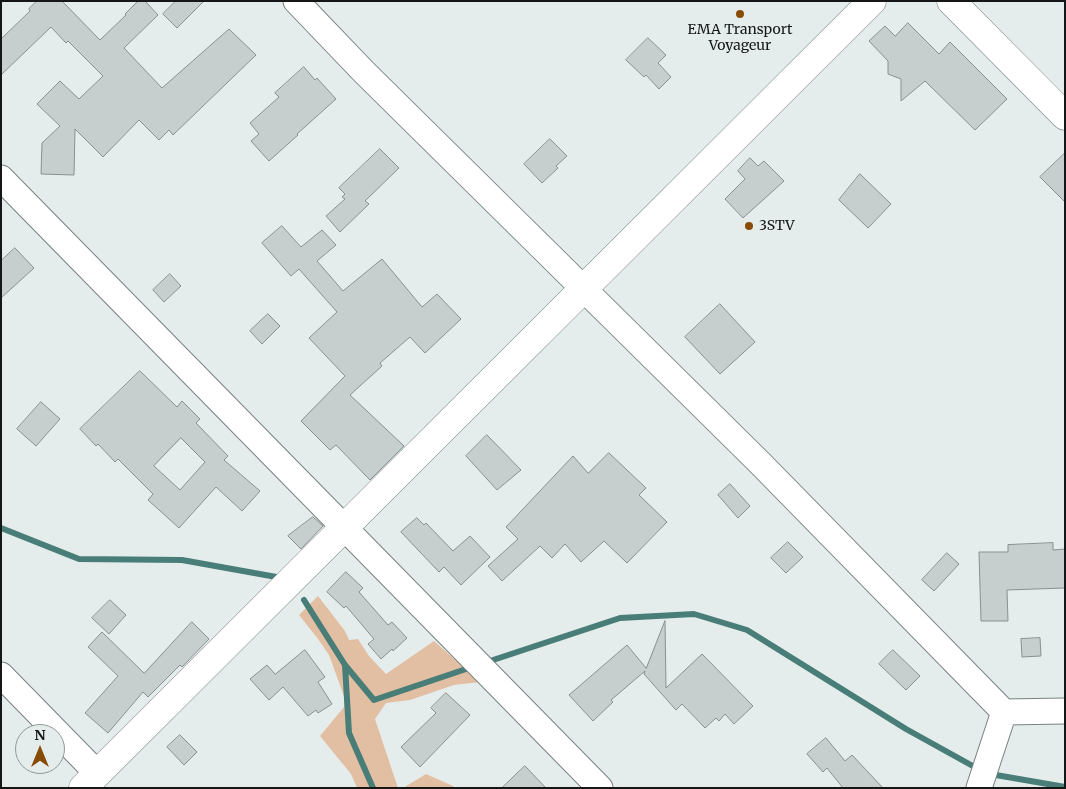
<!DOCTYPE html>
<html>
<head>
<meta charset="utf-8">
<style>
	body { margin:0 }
	#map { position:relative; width:1066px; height:789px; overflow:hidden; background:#e5edec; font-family:Merriweather,serif }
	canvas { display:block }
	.frame { position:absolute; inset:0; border:2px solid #151717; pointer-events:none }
	.north { position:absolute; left:15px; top:724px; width:50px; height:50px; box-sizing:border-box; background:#e5edec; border:1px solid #929797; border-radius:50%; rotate:0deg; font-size:14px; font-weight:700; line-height:20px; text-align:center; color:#151717 }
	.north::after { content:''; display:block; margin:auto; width:18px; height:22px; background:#874b06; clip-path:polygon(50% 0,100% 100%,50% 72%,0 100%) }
</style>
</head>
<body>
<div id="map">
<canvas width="1066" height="789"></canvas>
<div class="frame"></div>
<div class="north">N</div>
</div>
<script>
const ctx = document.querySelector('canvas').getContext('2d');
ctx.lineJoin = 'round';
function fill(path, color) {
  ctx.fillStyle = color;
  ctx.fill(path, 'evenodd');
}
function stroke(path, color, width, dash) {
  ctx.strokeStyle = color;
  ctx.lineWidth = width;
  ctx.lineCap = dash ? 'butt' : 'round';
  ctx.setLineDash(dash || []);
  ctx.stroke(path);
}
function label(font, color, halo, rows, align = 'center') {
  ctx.font = font + ' Merriweather,serif';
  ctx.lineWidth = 5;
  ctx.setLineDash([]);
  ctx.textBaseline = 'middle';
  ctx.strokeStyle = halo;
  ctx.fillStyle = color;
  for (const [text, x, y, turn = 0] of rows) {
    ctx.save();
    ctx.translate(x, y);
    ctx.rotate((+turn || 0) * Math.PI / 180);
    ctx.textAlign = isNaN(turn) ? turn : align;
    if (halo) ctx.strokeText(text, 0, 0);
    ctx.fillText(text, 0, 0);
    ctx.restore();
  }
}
fill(new Path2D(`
	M318 596 345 631 349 640 358 639 369 656 386 674 434 641 480 682 454 685 410 700 386 703 375 719 398 788H357L351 774 320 736 344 707 345 699 329 655 318 639 299 615Z
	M426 774 453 786 454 788H403Z`), '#e2bfa2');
stroke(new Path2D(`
	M1 528 79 559 182 560 282 578
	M304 600 345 665 349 733 373 788
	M484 663 620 618 694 614 747 630 906 729 980 770
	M345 665 374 700 472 667
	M990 774 1065 787`), '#497e78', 6);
const building = new Path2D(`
	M37 1H62L100 40 126 15 125 14 138 1H145L158 15 124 48 162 88 229 29 256 55 173 135 169 130 159 140 139 120 103 157 75 129 74 175 41 174 42 143 60 126 37 104 60 81 79 99 103 76 68 41 66 43 51 27 1 75V39L30 11 29 9Z
	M176 1H204L177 28 163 14Z
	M908 23 939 54 950 42 1007 99 975 130 925 81 901 101V79L888 74V61L869 41 885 26 895 36Z
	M648 38 666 55 658 63 671 77 659 89 646 75 644 77 626 60Z
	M304 67 315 80 317 78 336 99 297 134 298 135 269 161 251 141 259 134 250 123 279 97 275 93Z
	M550 139 567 156 556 166 558 168 542 183 524 164Z
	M380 149 399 168 365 201 369 204 340 232 326 216 345 199 342 197 345 194 339 188Z
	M1065 153V202L1040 177Z
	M750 158 758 166 764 161 784 181 743 218 725 199 745 179 738 171Z
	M860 174 891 204 868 228 839 200Z
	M282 226 301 247 322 230 336 245 317 261 343 291 382 259 422 307 437 294 461 319 425 353 410 337 380 363 382 366 350 395 404 446 370 480 336 445 330 450 301 421 345 376 309 338 337 312 299 269 291 276 262 243Z
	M15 248 34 268 1 298V261Z
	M170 274 181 286 164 302 153 290Z
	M720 304 755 342 720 374 685 337Z
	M268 314 280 326 262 344 250 331Z
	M140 371 177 407 182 401 200 419 196 423 228 456 224 460 260 491 242 511 216 487 179 528 148 500 153 494 118 459 115 462 98 444 96 446 80 429ZM181 438 205 462 180 490 154 466Z
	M41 402 60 419 36 446 17 429Z
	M487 435 521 470 497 490 466 456Z
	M609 453 646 488 639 495 667 522 627 563 604 541 581 562 565 544 552 558 540 546 502 581 488 566 518 539 506 527 573 456 588 473Z
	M730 484 750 506 738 518 718 495Z
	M313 517 323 526 301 549 288 536Z
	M417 518 424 525 426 523 453 551 470 536 490 557 461 585 444 567 439 572 401 532Z
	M788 542 803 557 786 573 771 558Z
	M1053 543V550L1065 549V588L1007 590 1008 621H981L979 552H1008V545Z
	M947 553 959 564 934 591 922 580Z
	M346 572 363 588 359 592 388 625 392 622 407 638 393 651 392 649 381 659 368 644 374 639 346 606 344 608 327 592Z
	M110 600 126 615 109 634 92 618Z
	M665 621 666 688 702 654 753 706 734 724 725 714 719 721 716 718 705 728 682 704 676 710 644 674 645 671 611 700 613 702 593 721 569 695 627 645 646 668Z
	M192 622 209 639 182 667 180 665 148 697 143 692 108 733 85 713 118 676 88 647 102 632 144 673Z
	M1040 638 1041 656 1022 657 1021 639Z
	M305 650 325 677 318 682 332 704 318 713 316 710 308 716 283 687 269 700 250 679 267 665 275 674Z
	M893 650 920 676 906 690 879 664Z
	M446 693 470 715 420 767 401 747 436 713 431 708Z
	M180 735 197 752 184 765 167 747Z
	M826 738 845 761 852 755 883 788H843L827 768 823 772 807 754Z
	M525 766 546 788H502Z`);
fill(building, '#c7cfce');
stroke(building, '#88908f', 1);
const street = new Path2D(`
	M296 1 364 72 761 464 1004 712 1065 711
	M1 178 600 788
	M1 675 97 773
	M979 788 1004 712`);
const secondary = new Path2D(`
	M83 788 872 1`);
const primary = new Path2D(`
	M951 1 1065 116`);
stroke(street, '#798180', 27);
stroke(secondary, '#798180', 29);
stroke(primary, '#798180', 29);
stroke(street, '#fff', 25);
stroke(secondary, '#fff', 28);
stroke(primary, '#fff', 28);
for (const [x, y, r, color] of [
	[740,14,5,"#874b06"],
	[749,226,5,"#874b06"]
]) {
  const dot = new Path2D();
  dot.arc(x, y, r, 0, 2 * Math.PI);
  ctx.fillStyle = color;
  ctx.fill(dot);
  stroke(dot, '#e5edec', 2);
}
label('14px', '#151717', '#e5edec', [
	["EMA Transport",740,30],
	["Voyageur",740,46],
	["3STV",759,226,"left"]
]);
</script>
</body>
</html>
